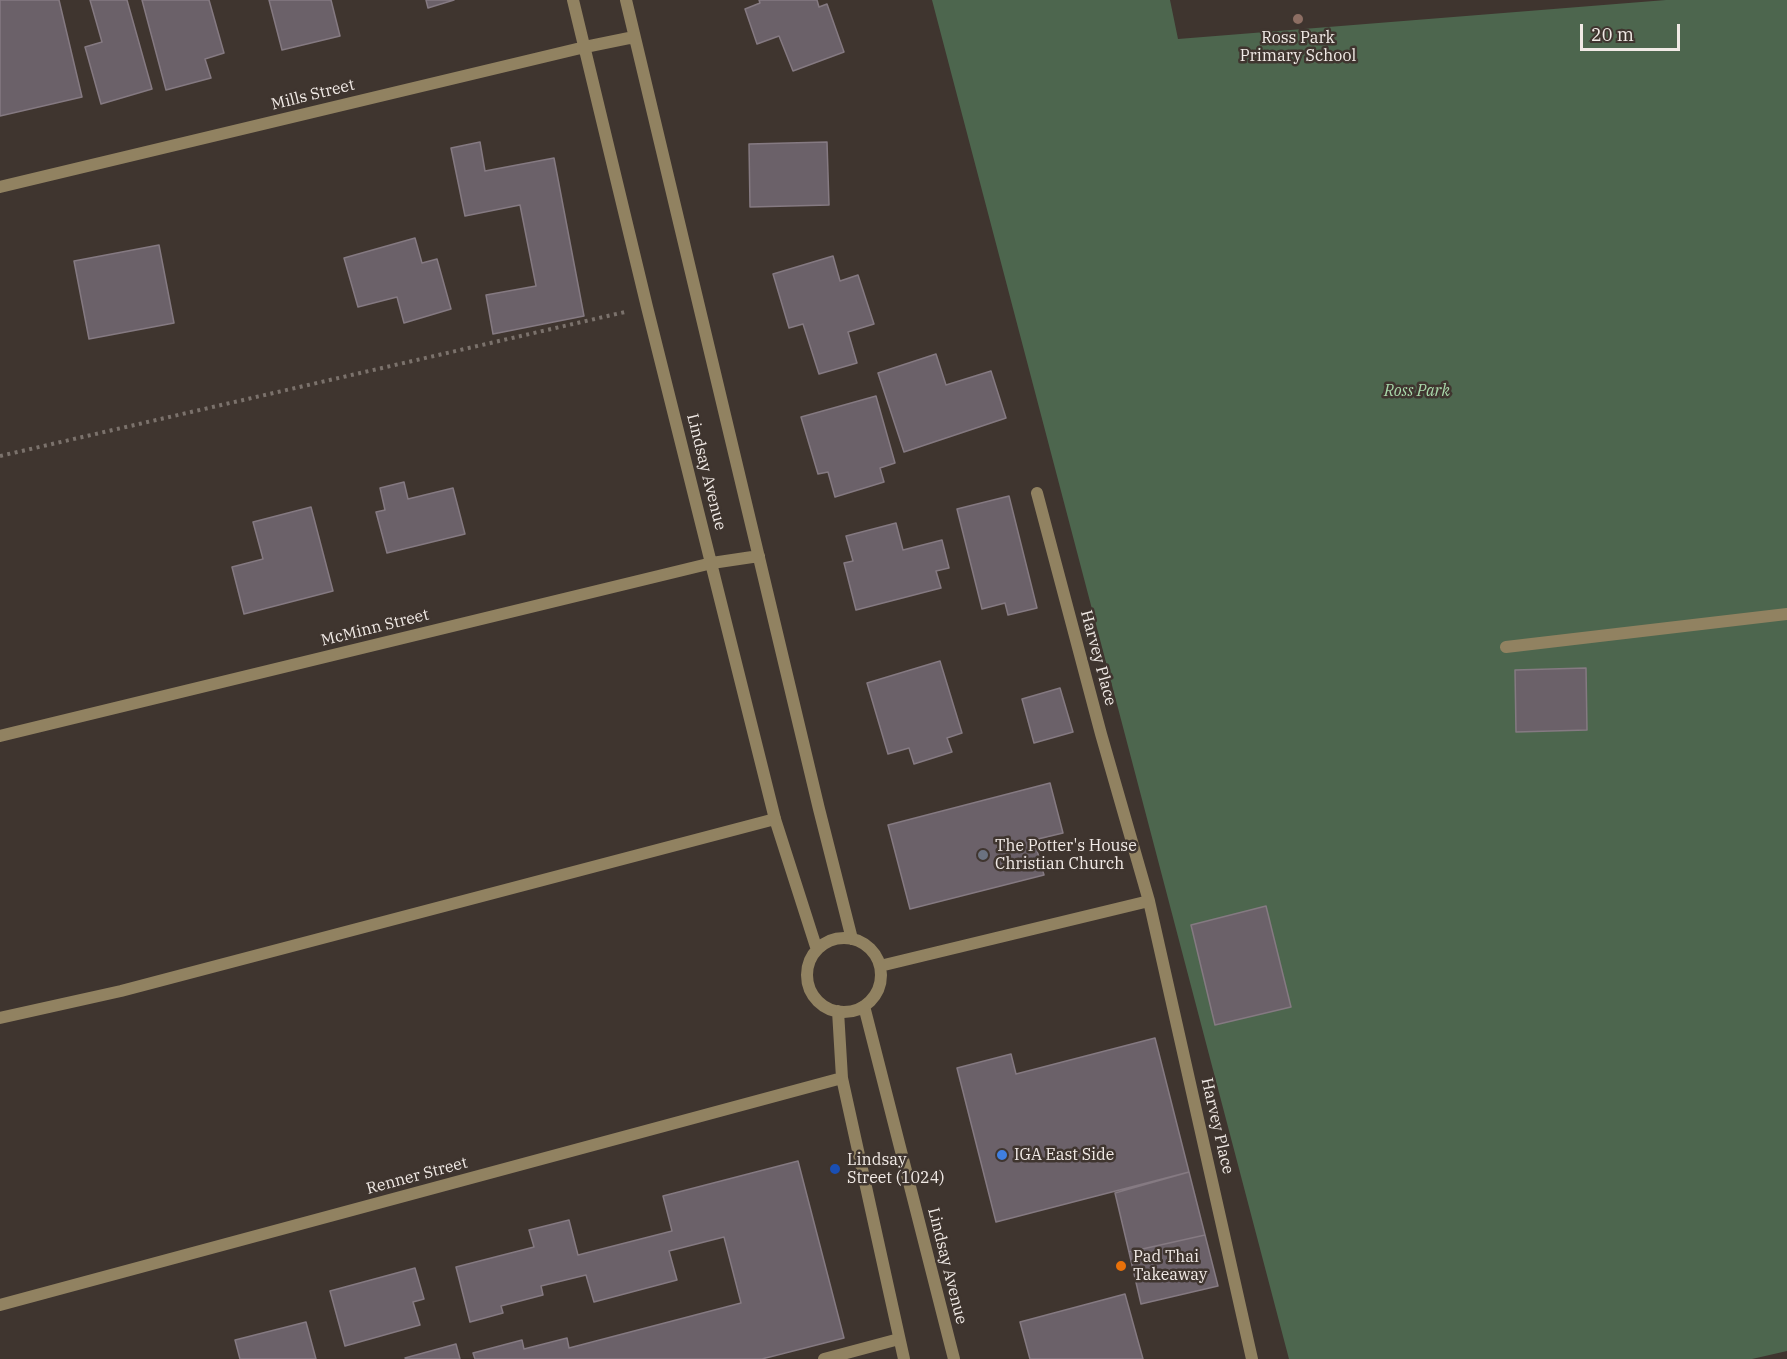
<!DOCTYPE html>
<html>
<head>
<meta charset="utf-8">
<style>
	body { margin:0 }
	#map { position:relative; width:1787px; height:1359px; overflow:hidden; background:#3f352f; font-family:"IBM Plex Serif",serif }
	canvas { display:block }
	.scale { position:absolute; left:1580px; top:24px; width:100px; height:27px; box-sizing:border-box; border:3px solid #f1eae6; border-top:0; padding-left:8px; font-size:18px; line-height:21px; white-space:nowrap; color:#f1eae6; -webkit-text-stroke:4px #3f352f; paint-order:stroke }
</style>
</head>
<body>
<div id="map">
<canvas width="1787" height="1359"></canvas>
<div class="scale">20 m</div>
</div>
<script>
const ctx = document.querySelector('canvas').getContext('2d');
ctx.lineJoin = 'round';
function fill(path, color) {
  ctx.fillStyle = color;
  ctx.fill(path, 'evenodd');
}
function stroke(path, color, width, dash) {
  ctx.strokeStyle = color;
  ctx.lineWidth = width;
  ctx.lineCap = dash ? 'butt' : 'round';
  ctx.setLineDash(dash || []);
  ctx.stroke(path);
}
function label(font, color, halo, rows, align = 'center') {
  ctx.font = font + ' "IBM Plex Serif",serif';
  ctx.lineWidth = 5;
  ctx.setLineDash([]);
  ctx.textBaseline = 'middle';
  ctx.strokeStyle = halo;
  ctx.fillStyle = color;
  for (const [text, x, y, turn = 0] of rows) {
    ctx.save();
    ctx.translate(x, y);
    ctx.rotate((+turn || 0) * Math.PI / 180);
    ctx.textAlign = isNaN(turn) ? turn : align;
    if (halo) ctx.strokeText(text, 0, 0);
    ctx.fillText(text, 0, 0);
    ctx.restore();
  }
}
fill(new Path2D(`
	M932 0H1170L1178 39 1666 0H1787V1351L1752 1359H1289Z`), '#4d664e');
const building = new Path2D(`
	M0 0H59L82 97 0 116Z
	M90 0H127L152 89 101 104 85 47 102 42Z
	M142 0H209L224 53 205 59 211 78 166 90Z
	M269 0H331L340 36 282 50Z
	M426 0H454L428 8Z
	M759 0H817L819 7 827 4 844 52 793 71 779 36 757 44 745 9 760 3Z
	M480 142 485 171 554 158 584 316 493 334 486 295 536 286 520 205 465 216 451 148Z
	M827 142 829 205 750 207 749 144Z
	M415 238 422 263 437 259 451 309 404 323 397 297 358 307 344 258Z
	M159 245 174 323 89 339 74 261Z
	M833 256 840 281 858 275 874 324 848 332 857 363 819 374 803 324 789 328 773 274Z
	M936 354 946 385 991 371 1006 418 904 452 878 373Z
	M876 396 895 463 880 468 884 482 835 497 828 472 818 474 801 417Z
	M404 482 408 499 453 488 465 534 387 553 376 512 385 510 380 488Z
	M1009 496 1037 608 1008 615 1005 603 982 609 957 509Z
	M311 507 333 591 244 614 232 567 263 559 253 522Z
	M896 523 903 550 942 540 949 568 936 571 941 588 856 610 844 563 853 561 846 536Z
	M940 661 962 733 947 738 952 752 914 764 909 748 888 754 867 683Z
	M1586 668 1587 730 1516 732 1515 670Z
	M1060 688 1073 732 1034 743 1022 699Z
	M1050 783 1063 833 1034 840 1044 875 910 909 888 825Z
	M1266 906 1291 1007 1215 1025 1191 925Z
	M1155 1038 1189 1172 996 1222 957 1068 1011 1054 1016 1074Z
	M798 1161 844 1338 762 1359H475L473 1353 522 1340 524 1349 567 1338 569 1348 741 1303 724 1237 669 1251 677 1280 594 1302 586 1275 541 1286 543 1295 501 1306 503 1313 470 1322 456 1267 534 1247 529 1230 569 1220 578 1255 672 1231 663 1196Z
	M1189 1172 1205 1235 1129 1252 1115 1193Z
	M1205 1235 1218 1286 1141 1304 1129 1252Z
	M415 1268 424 1299 413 1302 420 1325 345 1346 330 1291Z
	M1125 1294 1143 1359H1030L1020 1322Z
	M306 1322 316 1359H240L235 1340Z
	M456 1344 460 1359H406L405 1358Z`);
fill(building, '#6b6169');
stroke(building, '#857a82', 1.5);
stroke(new Path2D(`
	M0 456 625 312`), '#7b726c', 4, [3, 4.5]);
stroke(new Path2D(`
	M1506 647 1787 614
	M0 1018 121 991 775 819
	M824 1359 899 1339`), '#918261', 12);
stroke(new Path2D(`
	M573 0 647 307 775 819 817 950
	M626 0 819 809 852 939
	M0 187 585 47 634 37
	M1037 493 1101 734 1149 901 1252 1359
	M0 736 712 563 759 556
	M807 975a37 37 0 1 1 74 0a37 37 0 1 1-74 0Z
	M880 966 1149 901
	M864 1006 954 1359
	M838 1011 842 1078 904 1359
	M0 1305 842 1078`), '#918261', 12);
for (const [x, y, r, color] of [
	[1298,19,6,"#8d6e63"],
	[983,855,6,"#6b7280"],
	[1002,1155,6,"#3f7fe0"],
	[835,1169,6,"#1a4fb4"],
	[1121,1266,6,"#e8710a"]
]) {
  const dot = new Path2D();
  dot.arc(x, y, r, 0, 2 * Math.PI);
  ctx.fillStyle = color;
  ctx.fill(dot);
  stroke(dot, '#3f352f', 2);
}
label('16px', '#f1eae6', '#3f352f', [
	["Ross Park",1298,38,"center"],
	["Primary School",1298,56,"center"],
	["The Potter's House",995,846],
	["Christian Church",995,864],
	["IGA East Side",1014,1155],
	["Lindsay",847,1160],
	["Street (1024)",847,1178],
	["Pad Thai",1133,1257],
	["Takeaway",1133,1275]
], 'left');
label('16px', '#f1eae6', '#3f352f', [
	["Mills Street",313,95,-14],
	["Lindsay Avenue",706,472,76],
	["McMinn Street",375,628,-14],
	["Harvey Place",1098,658,75],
	["Harvey Place",1217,1126,77],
	["Renner Street",417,1176,-15],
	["Lindsay Avenue",947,1266,76]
]);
label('italic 16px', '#a9d8aa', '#3f352f', [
	["Ross Park",1417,391]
]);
</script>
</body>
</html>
